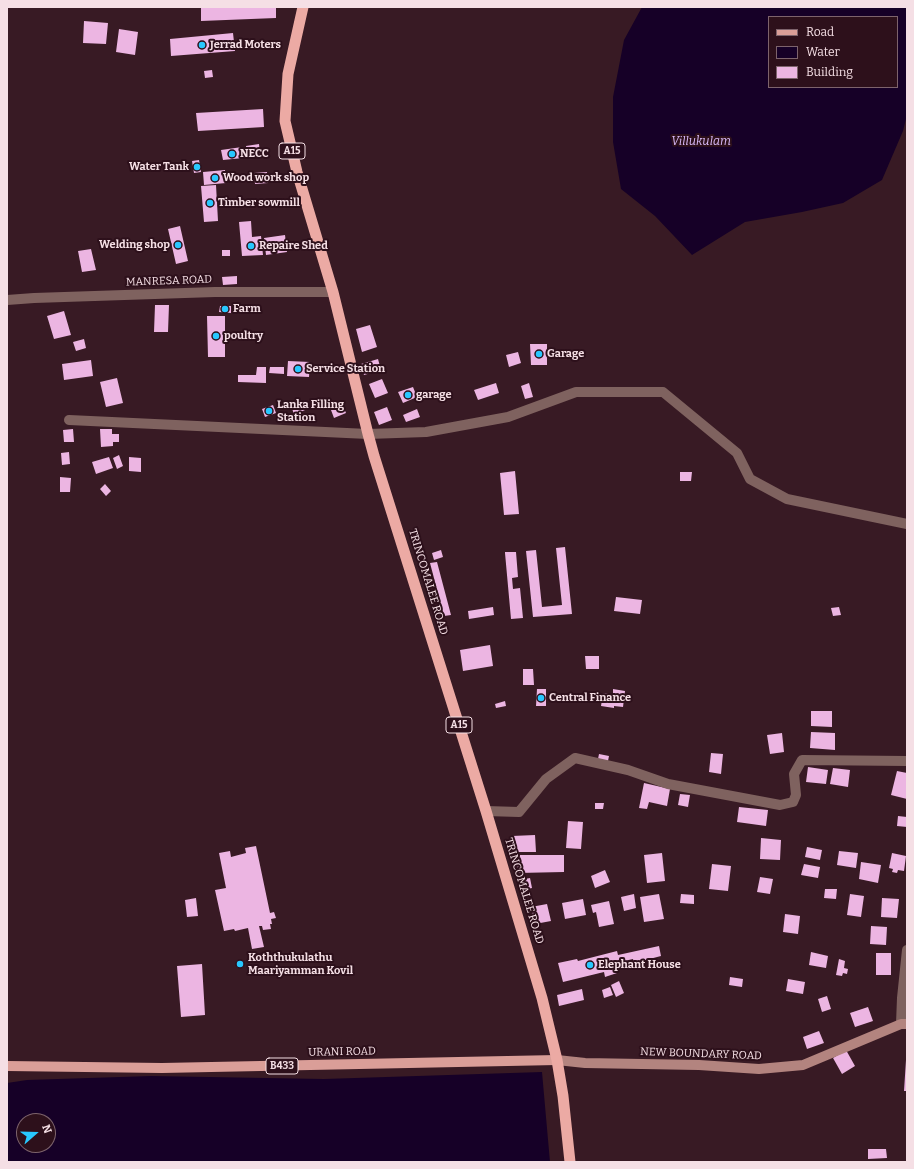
<!DOCTYPE html>
<html>
<head>
<meta charset="utf-8">
<style>
	body { margin:0 }
	#map { position:relative; width:914px; height:1169px; overflow:hidden; background:#381a24; font-family:Bitter,serif }
	canvas { display:block }
	.frame { position:absolute; inset:0; border:8px solid #f5dfe5; pointer-events:none }
	.legend { position:absolute; left:768px; top:16px; width:130px; height:72px; box-sizing:border-box; background:#2d101b; border:1px solid #7d636c; margin:0; padding:5px 7px; list-style:none; font-size:12px; color:#f5dfe5 }
	.legend li { display:flex; align-items:center; gap:8px; height:20px }
	.legend b { width:20px; border:1px solid #7d636c }
	.north { position:absolute; left:16px; top:1113px; width:40px; height:40px; box-sizing:border-box; background:#2d101b; border:1px solid #7d636c; border-radius:50%; rotate:70deg; font-size:11px; font-weight:700; line-height:16px; text-align:center; color:#f5dfe5 }
	.north::after { content:''; display:block; margin:auto; width:14px; height:18px; background:#28c8ff; clip-path:polygon(50% 0,100% 100%,50% 72%,0 100%) }
</style>
</head>
<body>
<div id="map">
<canvas width="914" height="1169"></canvas>
<div class="frame"></div>
<ul class="legend">
<li><b style="height:5px;background:#da9e98"></b>Road</li>
<li><b style="height:11px;background:#160027"></b>Water</li>
<li><b style="height:11px;background:#ecb5e2"></b>Building</li>
</ul>
<div class="north">N</div>
</div>
<script>
const ctx = document.querySelector('canvas').getContext('2d');
ctx.lineJoin = 'round';
function fill(path, color) {
  ctx.fillStyle = color;
  ctx.fill(path, 'evenodd');
}
function stroke(path, color, width, dash) {
  ctx.strokeStyle = color;
  ctx.lineWidth = width;
  ctx.lineCap = dash ? 'butt' : 'round';
  ctx.setLineDash(dash || []);
  ctx.stroke(path);
}
function label(font, color, halo, rows, align = 'center') {
  ctx.font = font + ' Bitter,serif';
  ctx.lineWidth = 4;
  ctx.setLineDash([]);
  ctx.textBaseline = 'middle';
  ctx.strokeStyle = halo;
  ctx.fillStyle = color;
  for (const [text, x, y, turn = 0] of rows) {
    ctx.save();
    ctx.translate(x, y);
    ctx.rotate((+turn || 0) * Math.PI / 180);
    ctx.textAlign = isNaN(turn) ? turn : align;
    if (halo) ctx.strokeText(text, 0, 0);
    ctx.fillText(text, 0, 0);
    ctx.restore();
  }
}
fill(new Path2D(`
	M642 7H907V115L903 131 882 180 843 203 802 212 745 222 692 255 655 216 621 189 613 142V97L624 40ZM769 17H897V87H769Z
	M542 1072 550 1162H7V1083L27 1080 151 1076 324 1079ZM24 1121H48V1145H24Z`), '#160027');
fill(new Path2D(`
	M201 7H276V18L201 21Z
	M84 21 108 23 106 44 83 43Z
	M119 29 138 32 135 55 116 52Z
	M233 33 235 51 171 56 170 39Z
	M212 70 213 77 205 78 204 71Z
	M263 109 264 127 198 131 196 113Z
	M259 144 260 154 247 156 246 146Z
	M242 147 243 158 223 160 221 150Z
	M199 160 201 172 194 173 192 161Z
	M225 170 226 183 204 185 203 172Z
	M267 172 268 183 255 184 254 173Z
	M216 185 218 221 204 222 201 186Z
	M251 221 252 237 261 236 263 255 242 256 239 222Z
	M180 226 188 261 176 264 168 229Z
	M285 235 287 252 266 255 264 238Z
	M91 249 96 270 82 272 78 251Z
	M222 250H230V256H222Z
	M237 276V284L223 285 222 277Z
	M155 305H169L168 332H154Z
	M220 306H231V313L219 312Z
	M64 311 71 335 54 339 47 316Z
	M207 316H225V357H208Z
	M370 325 377 347 362 352 356 329Z
	M84 339 86 348 76 351 73 342Z
	M530 344H547V365H531Z
	M518 352 521 363 509 367 506 355Z
	M378 359 381 370 364 375 361 364Z
	M91 360 93 376 64 380 62 364Z
	M288 361 310 362 309 377 287 376Z
	M257 367H266V383L238 382V375H256Z
	M270 367H284V374L269 373Z
	M117 378 123 403 106 407 100 382Z
	M382 379 388 393 375 398 369 384Z
	M496 383 499 393 478 400 474 390Z
	M529 383 533 397 525 399 521 386Z
	M413 387 417 397 403 403 398 392Z
	M303 404 305 410 294 415 292 408Z
	M273 405 276 413 265 417 262 409Z
	M343 406 346 413 334 418 331 410Z
	M387 407 392 420 379 425 374 412Z
	M417 409 420 417 406 422 403 415Z
	M73 429 74 442H64L63 430Z
	M100 429H112V434H119V442H113V446L101 447Z
	M69 452 70 464 62 465 61 453Z
	M119 455 123 466 117 469 113 458Z
	M109 457 113 468 96 474 92 462Z
	M129 457 141 458V472L129 471Z
	M515 471 519 514 504 515 500 473Z
	M680 472H692L691 481H680Z
	M60 477 71 478 70 492H60Z
	M105 484 111 491 106 496 100 489Z
	M565 547 572 614 533 617 526 551 536 550 542 607 562 605 556 548Z
	M441 550 443 557 434 560 432 553Z
	M505 552H516L518 577 512 578 513 589 520 588 523 618 511 619 505 553Z
	M437 562 451 615 444 616 430 563Z
	M616 597 642 600 640 614 614 611Z
	M493 607 494 615 469 619 468 611Z
	M839 607 841 615 833 616 831 608Z
	M490 645 493 666 463 671 460 650Z
	M585 656H599V669H586Z
	M523 669H533L534 685H523Z
	M537 689H546V706H536Z
	M613 689 625 691 623 707 614 706V708L601 706 603 693 613 695Z
	M505 701 506 706 496 708 495 704Z
	M811 711H832V727L811 726Z
	M811 732 835 733V750L810 748Z
	M782 733 784 752 770 754 767 735Z
	M711 753 723 754 721 774 709 772Z
	M599 754 609 756 608 761 598 759Z
	M808 767 828 770 826 784 806 782Z
	M833 768 850 770 848 787 830 784Z
	M897 771 907 773V799L891 795Z
	M644 783 670 789 667 806 649 802 647 809 639 808Z
	M680 794 690 795 688 807 678 805Z
	M595 803H604L603 809H595Z
	M739 807 768 810 766 826 737 822Z
	M898 816 907 817V827L897 826Z
	M568 821 583 822 581 849 566 848Z
	M535 835 536 852H513L512 836Z
	M761 838 781 840 780 860 760 859Z
	M256 846 270 913 274 912 276 918 271 919 272 924H270L271 929 263 930 262 926H259L264 947 252 949 248 928 235 931 234 929 224 931 215 890 226 888 219 853 230 851 231 857 246 853 245 848Z
	M807 847 822 850 820 860 805 857Z
	M839 851 858 853 856 868 837 865Z
	M662 853 665 881 647 883 644 855Z
	M892 853 906 856 904 871 898 870 897 873 892 872 893 869 889 868Z
	M517 855H564V872L518 873Z
	M861 862 881 865 878 883 859 879Z
	M712 864 731 866 728 891 709 889Z
	M804 864 820 867 818 878 801 875Z
	M605 870 610 882 595 888 591 876Z
	M760 877 773 879 770 894 757 892Z
	M530 878 532 888 523 890 520 880Z
	M825 889H837L836 899 824 898Z
	M634 894 636 908 624 911 621 897Z
	M659 894 664 919 644 922 640 897Z
	M681 894 694 895V904L680 903Z
	M850 894 864 896 861 917 847 915Z
	M196 898 198 916 187 917 185 900Z
	M882 898 899 899 897 918 881 917Z
	M583 899 586 915 565 919 562 903Z
	M609 901 614 924 599 927 596 912 593 913 591 905Z
	M547 904 551 921 535 924 531 907Z
	M785 914 800 916 798 934 783 932Z
	M871 926 887 927 886 945 870 944Z
	M659 946 661 956 634 963 633 959 620 962 621 967 616 969 617 973 605 977 604 972 563 982 558 963 577 959 578 961 617 951 618 955Z
	M811 952 828 956 826 968 809 965Z
	M876 953H891V975H876Z
	M839 959 845 961 844 968 848 969 847 974 843 973 842 976 836 975Z
	M202 964 205 1015 181 1017 177 966Z
	M730 977 743 979 742 987 729 985Z
	M788 979 805 982 803 994 786 991Z
	M619 981 624 993 616 997 611 985Z
	M610 987 613 995 604 998 602 990Z
	M582 989 584 1000 559 1006 557 995Z
	M827 996 831 1009 822 1012 818 999Z
	M868 1007 873 1021 855 1027 850 1013Z
	M819 1031 824 1043 807 1049 803 1037Z
	M846 1050 855 1066 842 1074 833 1058Z
	M906 1060H907V1091H904Z
	M868 1149H886L887 1158 868 1159Z`), '#ecb5e2');
stroke(new Path2D(`
	M7 300 34 298 215 292H333
	M69 420 368 434 426 432 508 417 576 392H663L737 453 750 479 787 499 907 524
	M486 811 519 812 546 779 575 758 628 770 668 784 780 805 793 802 796 795 794 774 802 760 907 761
	M901 1024 902 998 907 950`), '#7f625f', 10);
stroke(new Path2D(`
	M557 1060 585 1063 699 1065 759 1069 803 1065 901 1024H907`), '#b3847f', 10);
stroke(new Path2D(`
	M7 1066 162 1068 557 1060`), '#da9e98', 10);
stroke(new Path2D(`
	M303 7 288 74 285 121 297 172 333 292 368 434 374 456 486 811 542 998 557 1060 563 1096 570 1162`), '#ecaaa4', 11);
for (const [x, y, r, color] of [
	[202,45,4,"#28c8ff"],
	[232,154,4,"#28c8ff"],
	[197,167,4,"#28c8ff"],
	[215,178,4,"#28c8ff"],
	[210,203,4,"#28c8ff"],
	[178,245,4,"#28c8ff"],
	[251,246,4,"#28c8ff"],
	[225,309,4,"#28c8ff"],
	[216,336,4,"#28c8ff"],
	[539,354,4,"#28c8ff"],
	[298,369,4,"#28c8ff"],
	[408,395,4,"#28c8ff"],
	[269,411,4,"#28c8ff"],
	[541,698,4,"#28c8ff"],
	[240,964,4,"#28c8ff"],
	[590,965,4,"#28c8ff"]
]) {
  const dot = new Path2D();
  dot.arc(x, y, r, 0, 2 * Math.PI);
  ctx.fillStyle = color;
  ctx.fill(dot);
  stroke(dot, '#2d101b', 1.5);
}
for (const [x, y, w] of [
	[292,151,26],
	[459,725,26],
	[282,1066,32]
]) {
  const box = new Path2D();
  box.roundRect(x - w / 2, y - 8, w, 16, 3);
  ctx.fillStyle = '#2d101b';
  ctx.fill(box);
  stroke(box, '#f5dfe5', 1);
}
label('bold 10px', '#f5dfe5', null, [
	["A15",292,151],
	["A15",459,725],
	["B433",282,1066]
]);
label('bold 11px', '#f5dfe5', '#2d101b', [
	["Jerrad Moters",210,45],
	["NECC",240,154],
	["Water Tank",189,167,"right"],
	["Wood work shop",223,178],
	["Timber sowmill",218,203],
	["Welding shop",170,245,"right"],
	["Repaire Shed",259,246],
	["Farm",233,309],
	["poultry",224,336],
	["Garage",547,354],
	["Service Station",306,369],
	["garage",416,395],
	["Lanka Filling",277,405],
	["Station",277,418],
	["Central Finance",549,698],
	["Koththukulathu",248,958],
	["Maariyamman Kovil",248,971],
	["Elephant House",598,965]
], 'left');
label('11px', '#f5dfe5', '#2d101b', [
	["MANRESA ROAD",169,281,-2],
	["TRINCOMALEE ROAD",428,582,73],
	["TRINCOMALEE ROAD",524,891,73],
	["URANI ROAD",342,1052,-1],
	["NEW BOUNDARY ROAD",701,1054,2]
]);
label('italic 12px', '#d9baf9', '#2d101b', [
	["Villukulam",701,142]
]);
</script>
</body>
</html>
